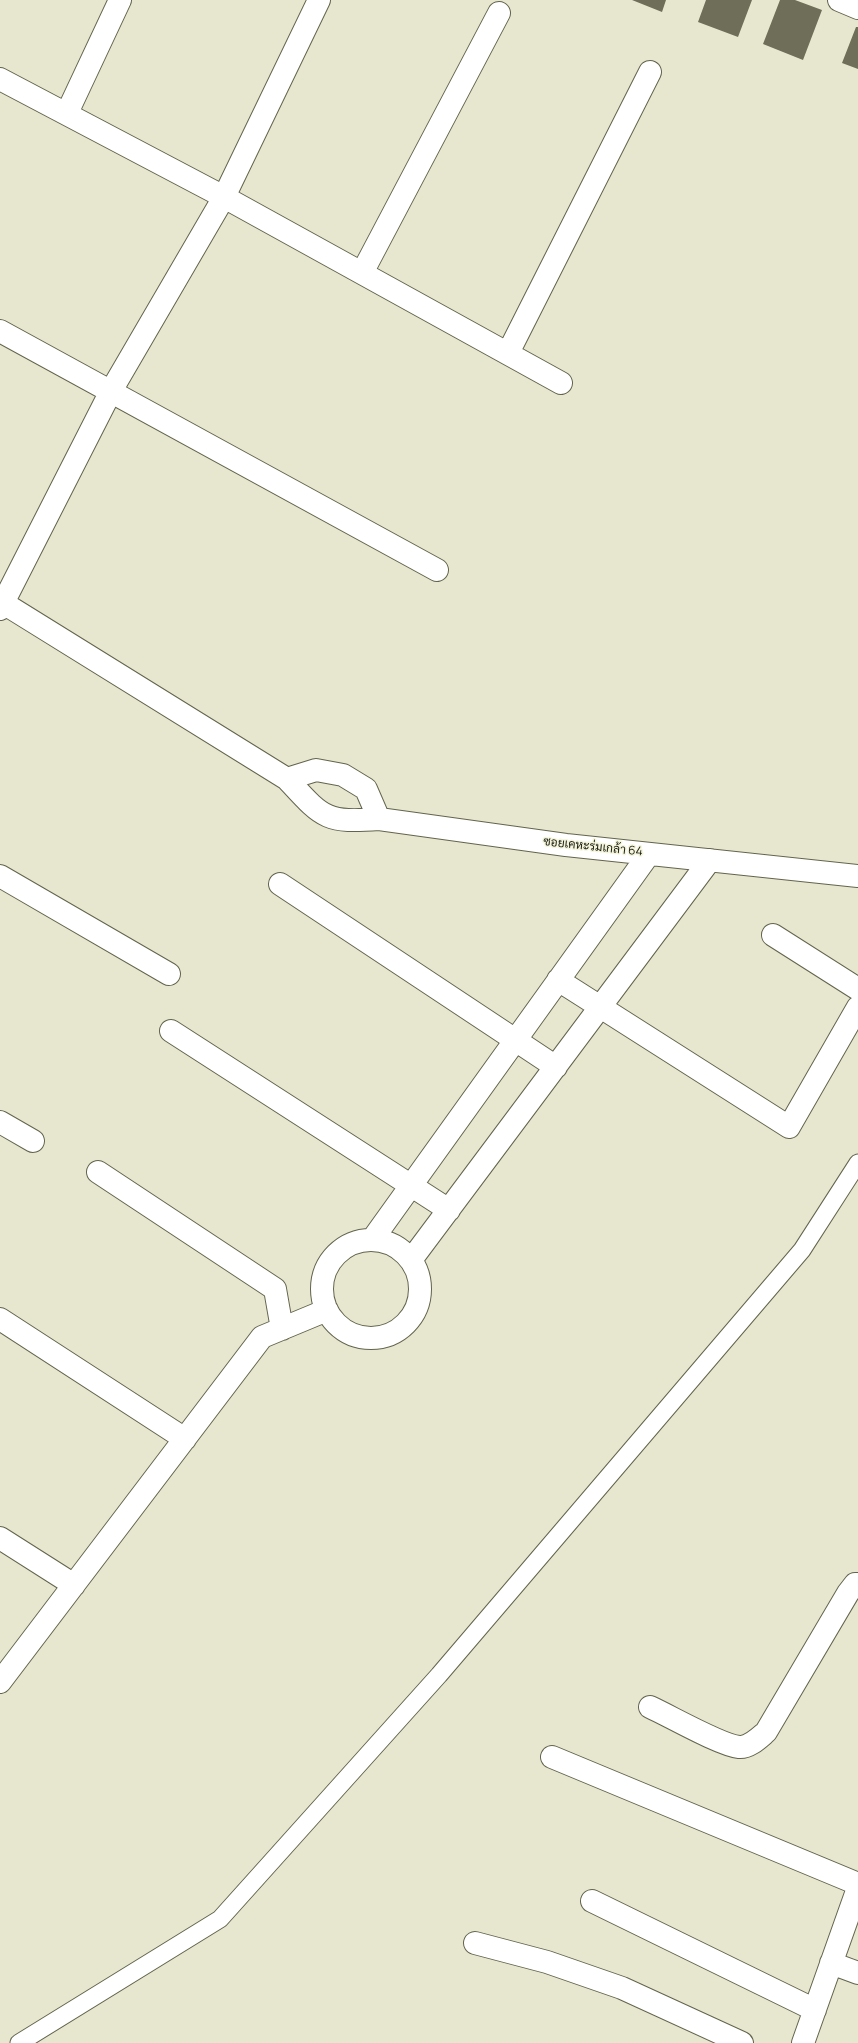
<!DOCTYPE html>
<html>
<head>
<meta charset="utf-8">
<style>
	body { margin:0 }
	canvas { display:block; background:#e6e7ce }
</style>
</head>
<body>
<canvas width="858" height="2043"></canvas>
<script>
const ctx = document.querySelector('canvas').getContext('2d');
ctx.lineJoin = 'round';
function fill(path, color) {
  ctx.fillStyle = color;
  ctx.fill(path, 'evenodd');
}
function stroke(path, color, width, dash) {
  ctx.strokeStyle = color;
  ctx.lineWidth = width;
  ctx.lineCap = dash ? 'butt' : 'round';
  ctx.setLineDash(dash || []);
  ctx.stroke(path);
}
function label(font, color, halo, rows, align = 'center') {
  ctx.font = font + ' Manrope,Sarabun,sans-serif';
  ctx.lineWidth = 3;
  ctx.setLineDash([]);
  ctx.textBaseline = 'middle';
  ctx.strokeStyle = halo;
  ctx.fillStyle = color;
  for (const [text, x, y, turn = 0] of rows) {
    ctx.save();
    ctx.translate(x, y);
    ctx.rotate((+turn || 0) * Math.PI / 180);
    ctx.textAlign = isNaN(turn) ? turn : align;
    if (halo) ctx.strokeText(text, 0, 0);
    ctx.fillText(text, 0, 0);
    ctx.restore();
  }
}
fill(new Path2D(`
	M632 0H666L662 12Z
	M706 0H752L738 37 698 22Z
	M780 0H795L822 10 803 60 763 44Z
	M856 27H858V69L842 63Z`), '#6f6f59');
const lane = new Path2D(`
	M19 2043 220 1919 439 1675 802 1250 858 1163`);
const street = new Path2D(`
	M839 0 858 8
	M0 79 224 197 561 383
	M67 113 120 0
	M362 273 499 13
	M0 331 437 570
	M508 353 650 72
	M0 601 287 779C323 818 325 823 379 819L566 845 858 876
	M0 609 111 391 224 197 319 0
	M287 779 316 770 343 775 366 789 379 819
	M0 876 169 974
	M280 884 556 1067
	M773 935 858 989
	M558 980 789 1127 858 1007
	M171 1031 449 1210
	M0 1122 33 1141
	M98 1172 275 1289 282 1329
	M322 1289a49 49 0 1 1 98 0a49 49 0 1 1-98 0Z
	M372 1240 649 854
	M411 1260 710 860
	M0 1319 185 1439
	M0 1538 74 1585
	M0 1682 262 1337 327 1310
	M650 1707C670 1716 720 1745 739 1747 749 1748 759 1738 766 1732L848 1593 855 1584H858
	M552 1757 858 1884
	M592 1901 815 2010
	M475 1943 547 1962 622 1988 742 2043
	M831 1963 858 1973
	M803 2043 858 1888`);
stroke(lane, '#64644e', 19);
stroke(street, '#64644e', 24);
stroke(lane, '#fff', 17);
stroke(street, '#fff', 22);
label('12px', '#1c1c13', '#f4f5db', [
	["ซอยเคหะร่มเกล้า 64",593,847,6]
]);
</script>
</body>
</html>
